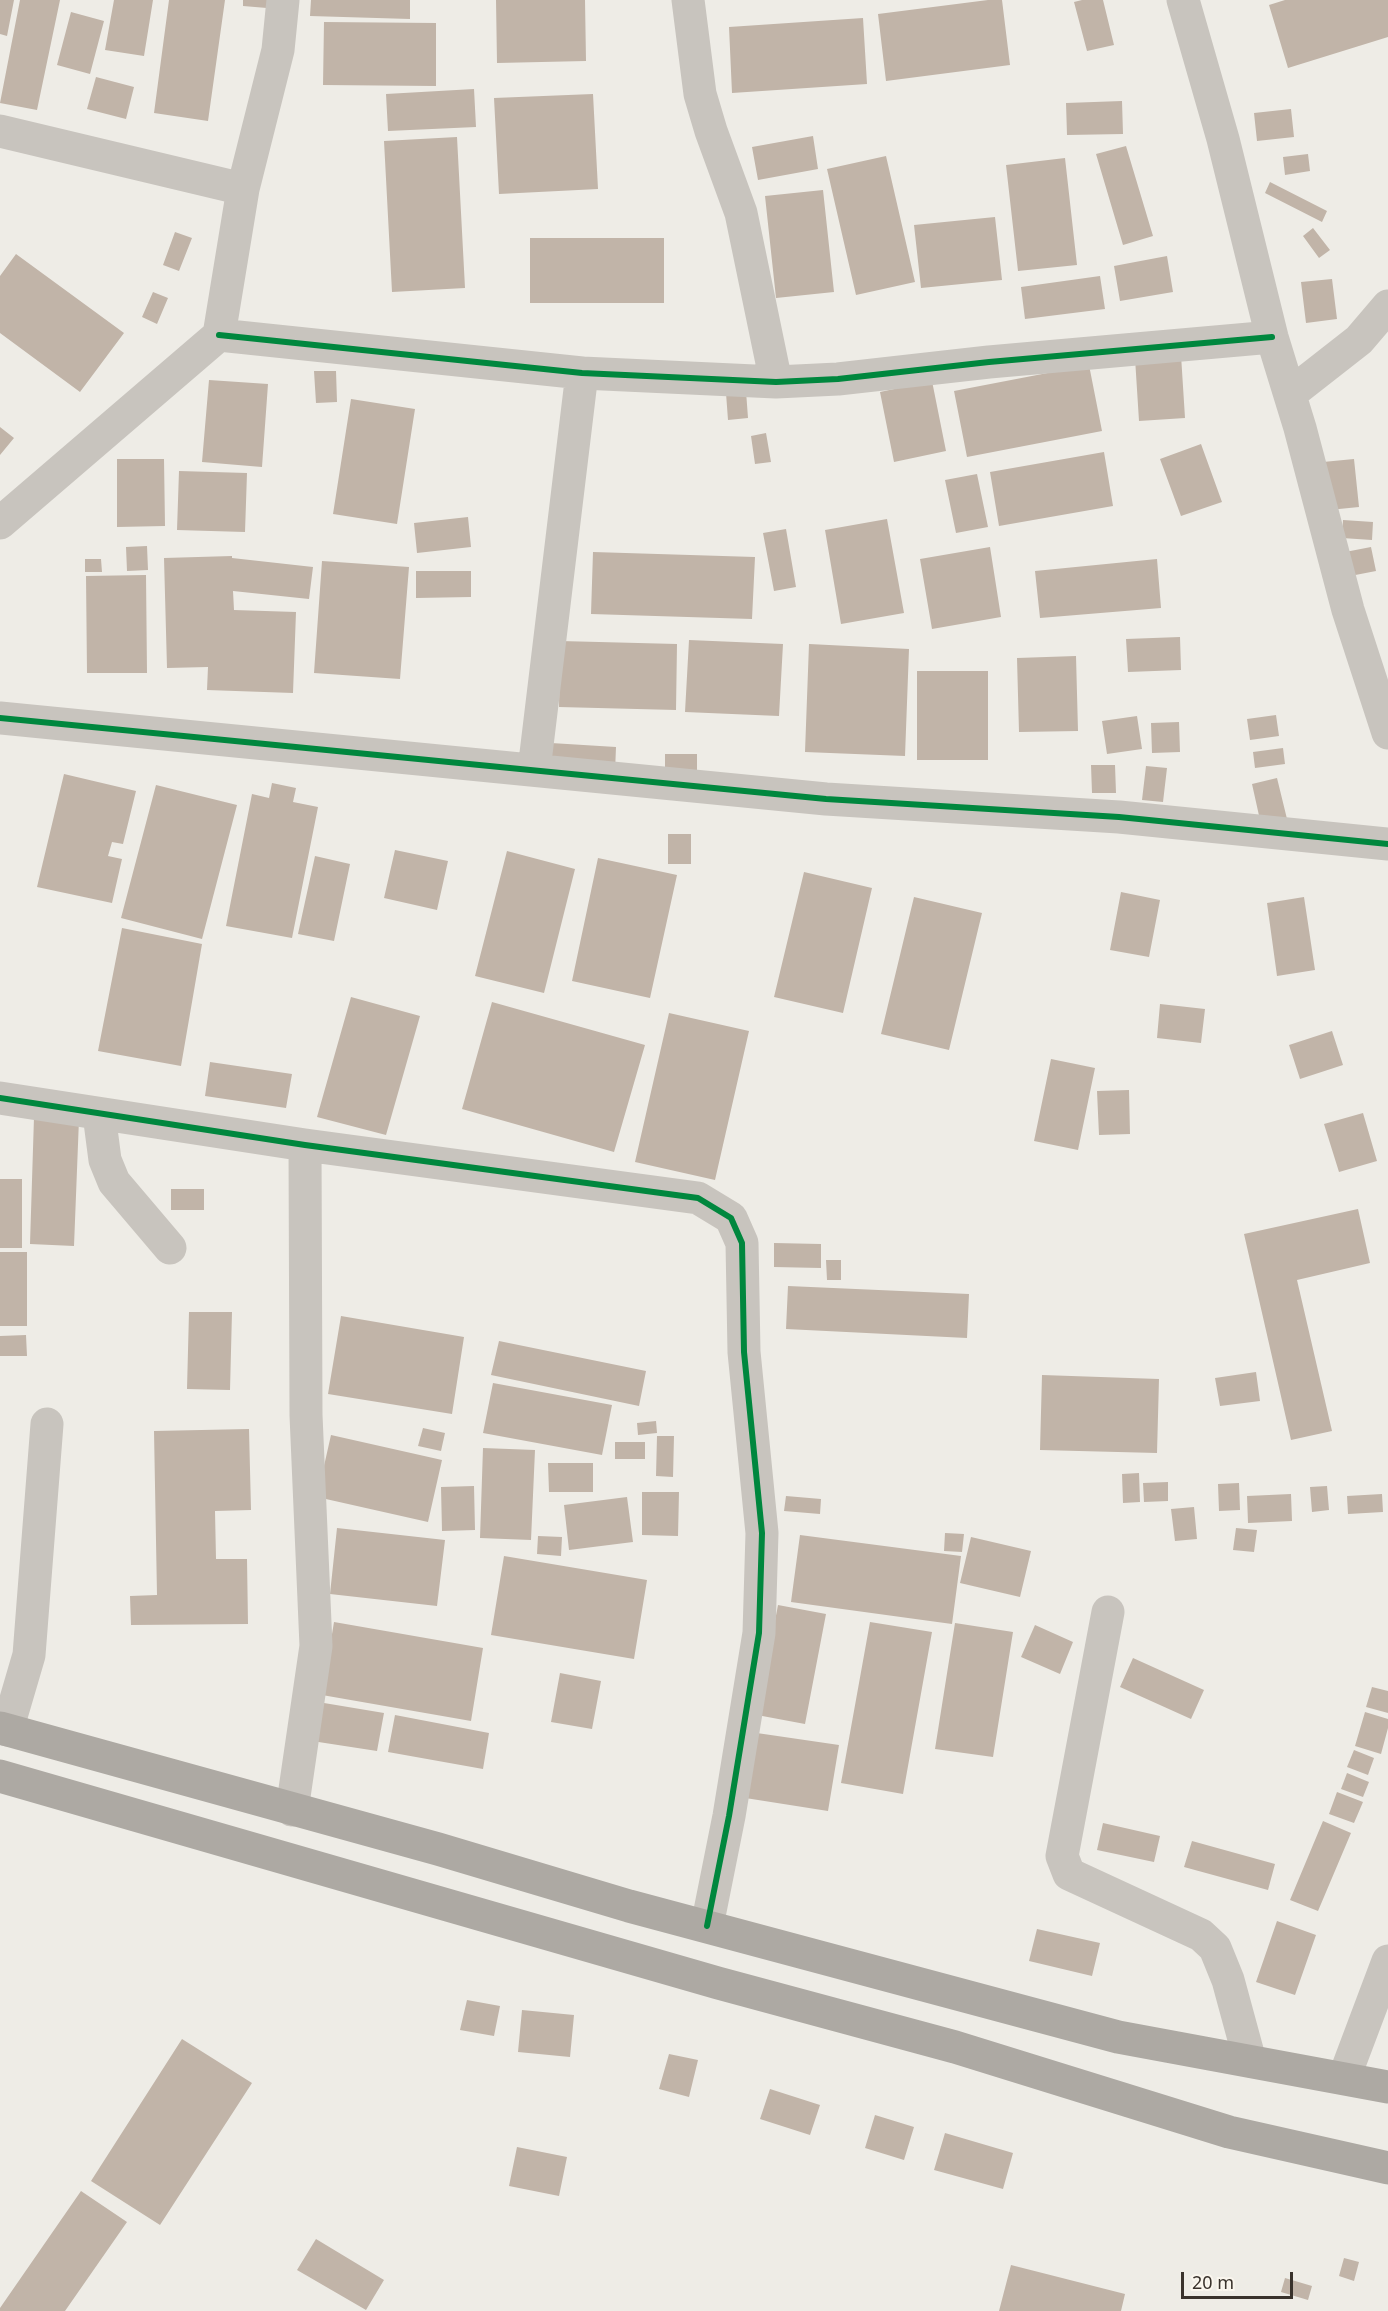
<!DOCTYPE html>
<html>
<head>
<meta charset="utf-8">
<style>
	body { margin:0 }
	#map { position:relative; width:1388px; height:2311px; overflow:hidden; background:#eeece6; font-family:"Noto Sans",sans-serif }
	canvas { display:block }
	.scale { position:absolute; left:1181px; top:2272px; width:112px; height:27px; box-sizing:border-box; border:3px solid #39322c; border-top:0; padding-left:8px; font-size:18px; line-height:21px; white-space:nowrap; color:#39322c; -webkit-text-stroke:4px #faf6ee; paint-order:stroke }
</style>
</head>
<body>
<div id="map">
<canvas width="1388" height="2311"></canvas>
<div class="scale">20 m</div>
</div>
<script>
const ctx = document.querySelector('canvas').getContext('2d');
ctx.lineJoin = 'round';
function fill(path, color) {
  ctx.fillStyle = color;
  ctx.fill(path, 'evenodd');
}
function stroke(path, color, width, dash) {
  ctx.strokeStyle = color;
  ctx.lineWidth = width;
  ctx.lineCap = dash ? 'butt' : 'round';
  ctx.setLineDash(dash || []);
  ctx.stroke(path);
}
fill(new Path2D(`
	M0 0H14L7 36 0 34Z
	M20 0H60L37 110 0 103Z
	M114 0H153L144 56 105 50Z
	M169 0H225L208 121 154 113Z
	M243 0H268L267 8 243 6Z
	M311 0H410V19L310 16Z
	M496 0H585L586 61 497 63Z
	M988 0H1002L1010 65 886 81 878 14Z
	M1082 0H1103L1114 45 1087 51 1074 2Z
	M1285 0H1388V37L1288 68 1269 5Z
	M71 12 104 21 90 74 57 65Z
	M863 18 867 84 732 93 729 27Z
	M324 22 436 23V86L323 85Z
	M96 77 134 87 126 119 87 109Z
	M474 89 476 127 388 131 386 94Z
	M593 94 598 189 499 194 494 98Z
	M1122 101 1123 134 1067 135 1066 103Z
	M1291 109 1294 137 1257 141 1254 113Z
	M813 136 818 169 758 180 752 147Z
	M457 137 465 288 392 292 384 141Z
	M1126 146 1153 236 1123 245 1096 154Z
	M1308 154 1310 171 1285 175 1283 157Z
	M886 156 915 282 856 295 827 169Z
	M1065 158 1077 265 1018 271 1006 165Z
	M1270 182 1327 211 1322 222 1265 193Z
	M823 190 834 292 776 298 765 196Z
	M995 217 1002 280 921 288 914 225Z
	M1313 228 1330 250 1319 258 1303 236Z
	M175 232 192 238 179 271 163 265Z
	M530 238H664V303H530Z
	M16 254 124 333 80 392 0 333V276Z
	M1167 256 1173 292 1120 301 1114 266Z
	M1100 276 1105 309 1025 319 1021 287Z
	M1332 279 1337 319 1306 323 1301 282Z
	M153 292 168 298 157 324 142 317Z
	M1181 355 1185 418 1139 421 1135 358Z
	M1089 365 1102 431 967 457 954 391Z
	M314 371H336L337 402 316 403Z
	M209 380 268 384 262 467 202 462Z
	M932 381 946 451 894 462 880 392Z
	M746 391 748 418 728 420 726 393Z
	M351 399 415 409 397 524 333 514Z
	M0 427 14 438 0 455Z
	M766 433 771 462 755 464 751 436Z
	M1201 444 1222 502 1181 516 1160 459Z
	M1104 452 1113 506 999 526 990 472Z
	M117 459H164L165 526 117 527Z
	M1354 459 1359 507 1329 510 1323 462Z
	M179 471 247 473 245 532 177 530Z
	M977 474 988 527 956 533 945 480Z
	M468 517 471 547 417 553 414 523Z
	M887 519 904 613 841 624 825 530Z
	M1343 520 1373 522 1372 540 1342 538Z
	M786 529 796 587 774 591 763 533Z
	M147 546 148 570 127 571 126 547Z
	M990 547 1001 617 932 629 920 559Z
	M1371 547 1376 571 1345 577 1340 553Z
	M593 552 755 557 752 619 591 614Z
	M232 556V558L313 567 309 599 233 591 234 610 296 612 293 693 207 690 208 667 167 668 164 558Z
	M85 559H101L102 572H85Z
	M1157 559 1161 608 1040 618 1035 571Z
	M322 561 409 567 400 679 314 673Z
	M416 571H471V597L416 598Z
	M146 575 147 673H87L86 576Z
	M1180 637 1181 670 1128 672 1126 639Z
	M689 640 783 644 779 716 685 712Z
	M560 641 677 644 676 710 559 707Z
	M809 644 909 649 905 756 805 752Z
	M1076 656 1078 731 1019 732 1017 658Z
	M917 671H988V760H917Z
	M1276 715 1279 736 1250 740 1247 719Z
	M1137 716 1142 749 1107 754 1102 721Z
	M1179 722 1180 752 1152 753 1151 723Z
	M551 743 616 747 615 772 550 767Z
	M1283 748 1285 764 1255 768 1253 752Z
	M665 754H697V775H665Z
	M1091 765H1115L1116 793H1092Z
	M1146 766 1167 768 1163 802 1142 800Z
	M64 774 136 791 123 844 112 842 108 856 122 859 112 903 37 887Z
	M1277 778 1288 823 1262 829 1252 784Z
	M272 783 296 788 293 802 318 807 292 938 226 926 252 794 269 798Z
	M156 785 237 805 202 939 121 918Z
	M668 834H691V864H668Z
	M395 850 448 861 437 910 384 898Z
	M507 851 575 869 544 993 475 976Z
	M315 856 350 864 334 941 298 934Z
	M598 858 677 875 650 998 572 981Z
	M804 872 872 888 843 1013 774 997Z
	M1121 892 1160 900 1149 957 1110 950Z
	M914 897 982 913 949 1050 881 1034Z
	M1304 897 1315 970 1277 976 1267 903Z
	M122 928 202 944 181 1066 98 1051Z
	M351 997 420 1016 386 1135 317 1117Z
	M492 1002 645 1045 614 1152 462 1109Z
	M1160 1004 1205 1009 1201 1043 1157 1038Z
	M669 1013 749 1031 715 1180 635 1162Z
	M1332 1031 1343 1065 1300 1079 1289 1045Z
	M1051 1059 1095 1068 1078 1150 1034 1141Z
	M210 1062 292 1074 286 1108 205 1096Z
	M1129 1090 1130 1134 1099 1135 1097 1091Z
	M1363 1113 1377 1161 1339 1172 1324 1124Z
	M34 1117 79 1119 74 1246 30 1244Z
	M0 1179H22V1248H0Z
	M171 1189H204V1210H171Z
	M1358 1209 1370 1263 1297 1280 1332 1431 1291 1440 1244 1234Z
	M774 1243 821 1244V1268L774 1267Z
	M0 1252H27V1326H0Z
	M826 1260H841V1280H827Z
	M788 1286 969 1294 967 1338 786 1329Z
	M189 1312H232L230 1390 187 1389Z
	M341 1316 464 1337 452 1414 328 1394Z
	M26 1335 27 1356H0V1336Z
	M499 1341 646 1371 639 1406 491 1375Z
	M1256 1372 1260 1401 1220 1406 1215 1378Z
	M1042 1375 1159 1379 1157 1453 1040 1450Z
	M493 1383 612 1405 602 1455 483 1433Z
	M656 1421 657 1433 638 1435 637 1423Z
	M423 1428 445 1433 441 1451 418 1446Z
	M249 1429 251 1510 215 1511 216 1559H247L248 1624 131 1625 130 1596 157 1595 154 1431Z
	M331 1435 442 1460 428 1522 317 1497Z
	M657 1436H674L673 1477 656 1476Z
	M615 1442H645V1459H615Z
	M483 1448 535 1450 531 1540 480 1538Z
	M548 1463H593V1492H549Z
	M1139 1473 1140 1502 1123 1503 1122 1474Z
	M1168 1482V1501L1144 1502 1143 1483Z
	M1239 1483 1240 1510 1219 1511 1218 1484Z
	M474 1486 475 1530 442 1531 441 1487Z
	M1327 1486 1329 1510 1312 1512 1310 1487Z
	M642 1492H679L678 1536 642 1535Z
	M1291 1494 1292 1521 1248 1523 1247 1496Z
	M1382 1494 1383 1512 1348 1514 1347 1496Z
	M786 1496 821 1499 820 1514 784 1511Z
	M627 1497 633 1542 569 1550 564 1505Z
	M1194 1507 1197 1539 1175 1541 1171 1509Z
	M337 1528 445 1540 437 1606 330 1594Z
	M1236 1528 1257 1530 1254 1552 1233 1550Z
	M945 1533 964 1534 962 1552 944 1551Z
	M800 1535 961 1556 952 1624 791 1602Z
	M538 1536 562 1537 561 1556 537 1554Z
	M971 1537 1031 1551 1020 1597 960 1583Z
	M504 1556 647 1580 634 1659 491 1635Z
	M778 1605 826 1614 805 1724 757 1715Z
	M334 1622 483 1648 471 1721 322 1695Z
	M870 1622 932 1632 903 1794 841 1783Z
	M955 1623 1013 1632 993 1757 935 1749Z
	M1035 1625 1073 1642 1060 1674 1021 1657Z
	M1133 1658 1204 1690 1191 1719 1120 1687Z
	M560 1673 601 1681 592 1729 551 1722Z
	M1372 1687 1388 1691V1713L1366 1707Z
	M318 1702 384 1713 377 1751 312 1741Z
	M1365 1712 1388 1719V1728L1381 1754 1355 1746Z
	M395 1715 489 1733 483 1769 388 1752Z
	M750 1732 839 1745 828 1811 739 1797Z
	M1354 1750 1374 1758 1368 1775 1347 1767Z
	M1347 1773 1369 1782 1363 1797 1341 1789Z
	M1337 1792 1363 1802 1354 1823 1329 1814Z
	M1323 1821 1351 1833 1318 1911 1290 1900Z
	M1103 1823 1160 1836 1154 1862 1097 1850Z
	M1192 1841 1275 1864 1268 1890 1184 1867Z
	M1277 1921 1316 1935 1295 1995 1256 1982Z
	M1037 1929 1100 1943 1092 1976 1029 1961Z
	M467 2000 500 2006 494 2036 460 2030Z
	M522 2010 574 2015 570 2057 518 2052Z
	M182 2039 252 2083 160 2225 91 2181Z
	M669 2054 698 2060 689 2097 659 2089Z
	M770 2089 820 2105 810 2135 760 2119Z
	M875 2115 914 2127 904 2160 865 2148Z
	M945 2133 1013 2153 1003 2189 934 2170Z
	M517 2147 567 2157 559 2196 509 2186Z
	M81 2191 127 2222 65 2311H0V2308Z
	M316 2239 384 2280 366 2310 297 2270Z
	M1344 2258 1359 2262 1354 2281 1339 2276Z
	M1011 2265 1125 2294 1121 2311H999Z
	M1285 2278 1312 2286 1308 2300 1281 2292Z`), '#c1b4a8');
stroke(new Path2D(`
	M688 0 700 94 711 131 741 213 776 382
	M1183 0 1223 139 1272 337 1300 428 1348 610 1388 733
	M0 131 243 189
	M219 335 582 373 776 382 838 379 989 362 1272 337
	M1290 394 1359 340 1388 306
	M0 523 219 335 243 189 278 50 283 0
	M0 718 826 799 1119 817 1388 844
	M534 770 582 373
	M0 1098 305 1145 698 1198 731 1218 742 1243 744 1352 762 1533 759 1633 729 1816 707 1926
	M99 1114 105 1160 114 1182 170 1248
	M1108 1612 1062 1856 1069 1874 1201 1935 1215 1948 1228 1980 1250 2061
	M7 1730 29 1655 47 1424
	M292 1810 316 1646 306 1415 305 1145
	M1344 2078 1388 1961`), '#c8c4be', 33);
stroke(new Path2D(`
	M0 1728 438 1849 629 1906 1118 2037 1388 2087
	M0 1776 718 1983 955 2047 1229 2132 1388 2168`), '#ada9a3', 33);
stroke(new Path2D(`
	M219 335 582 373 776 382 838 379 989 362 1272 337
	M0 718 826 799 1119 817 1388 844
	M0 1098 305 1145 698 1198 731 1218 742 1243 744 1352 762 1533 759 1633 729 1816 707 1926`), '#00873e', 6);
</script>
</body>
</html>
